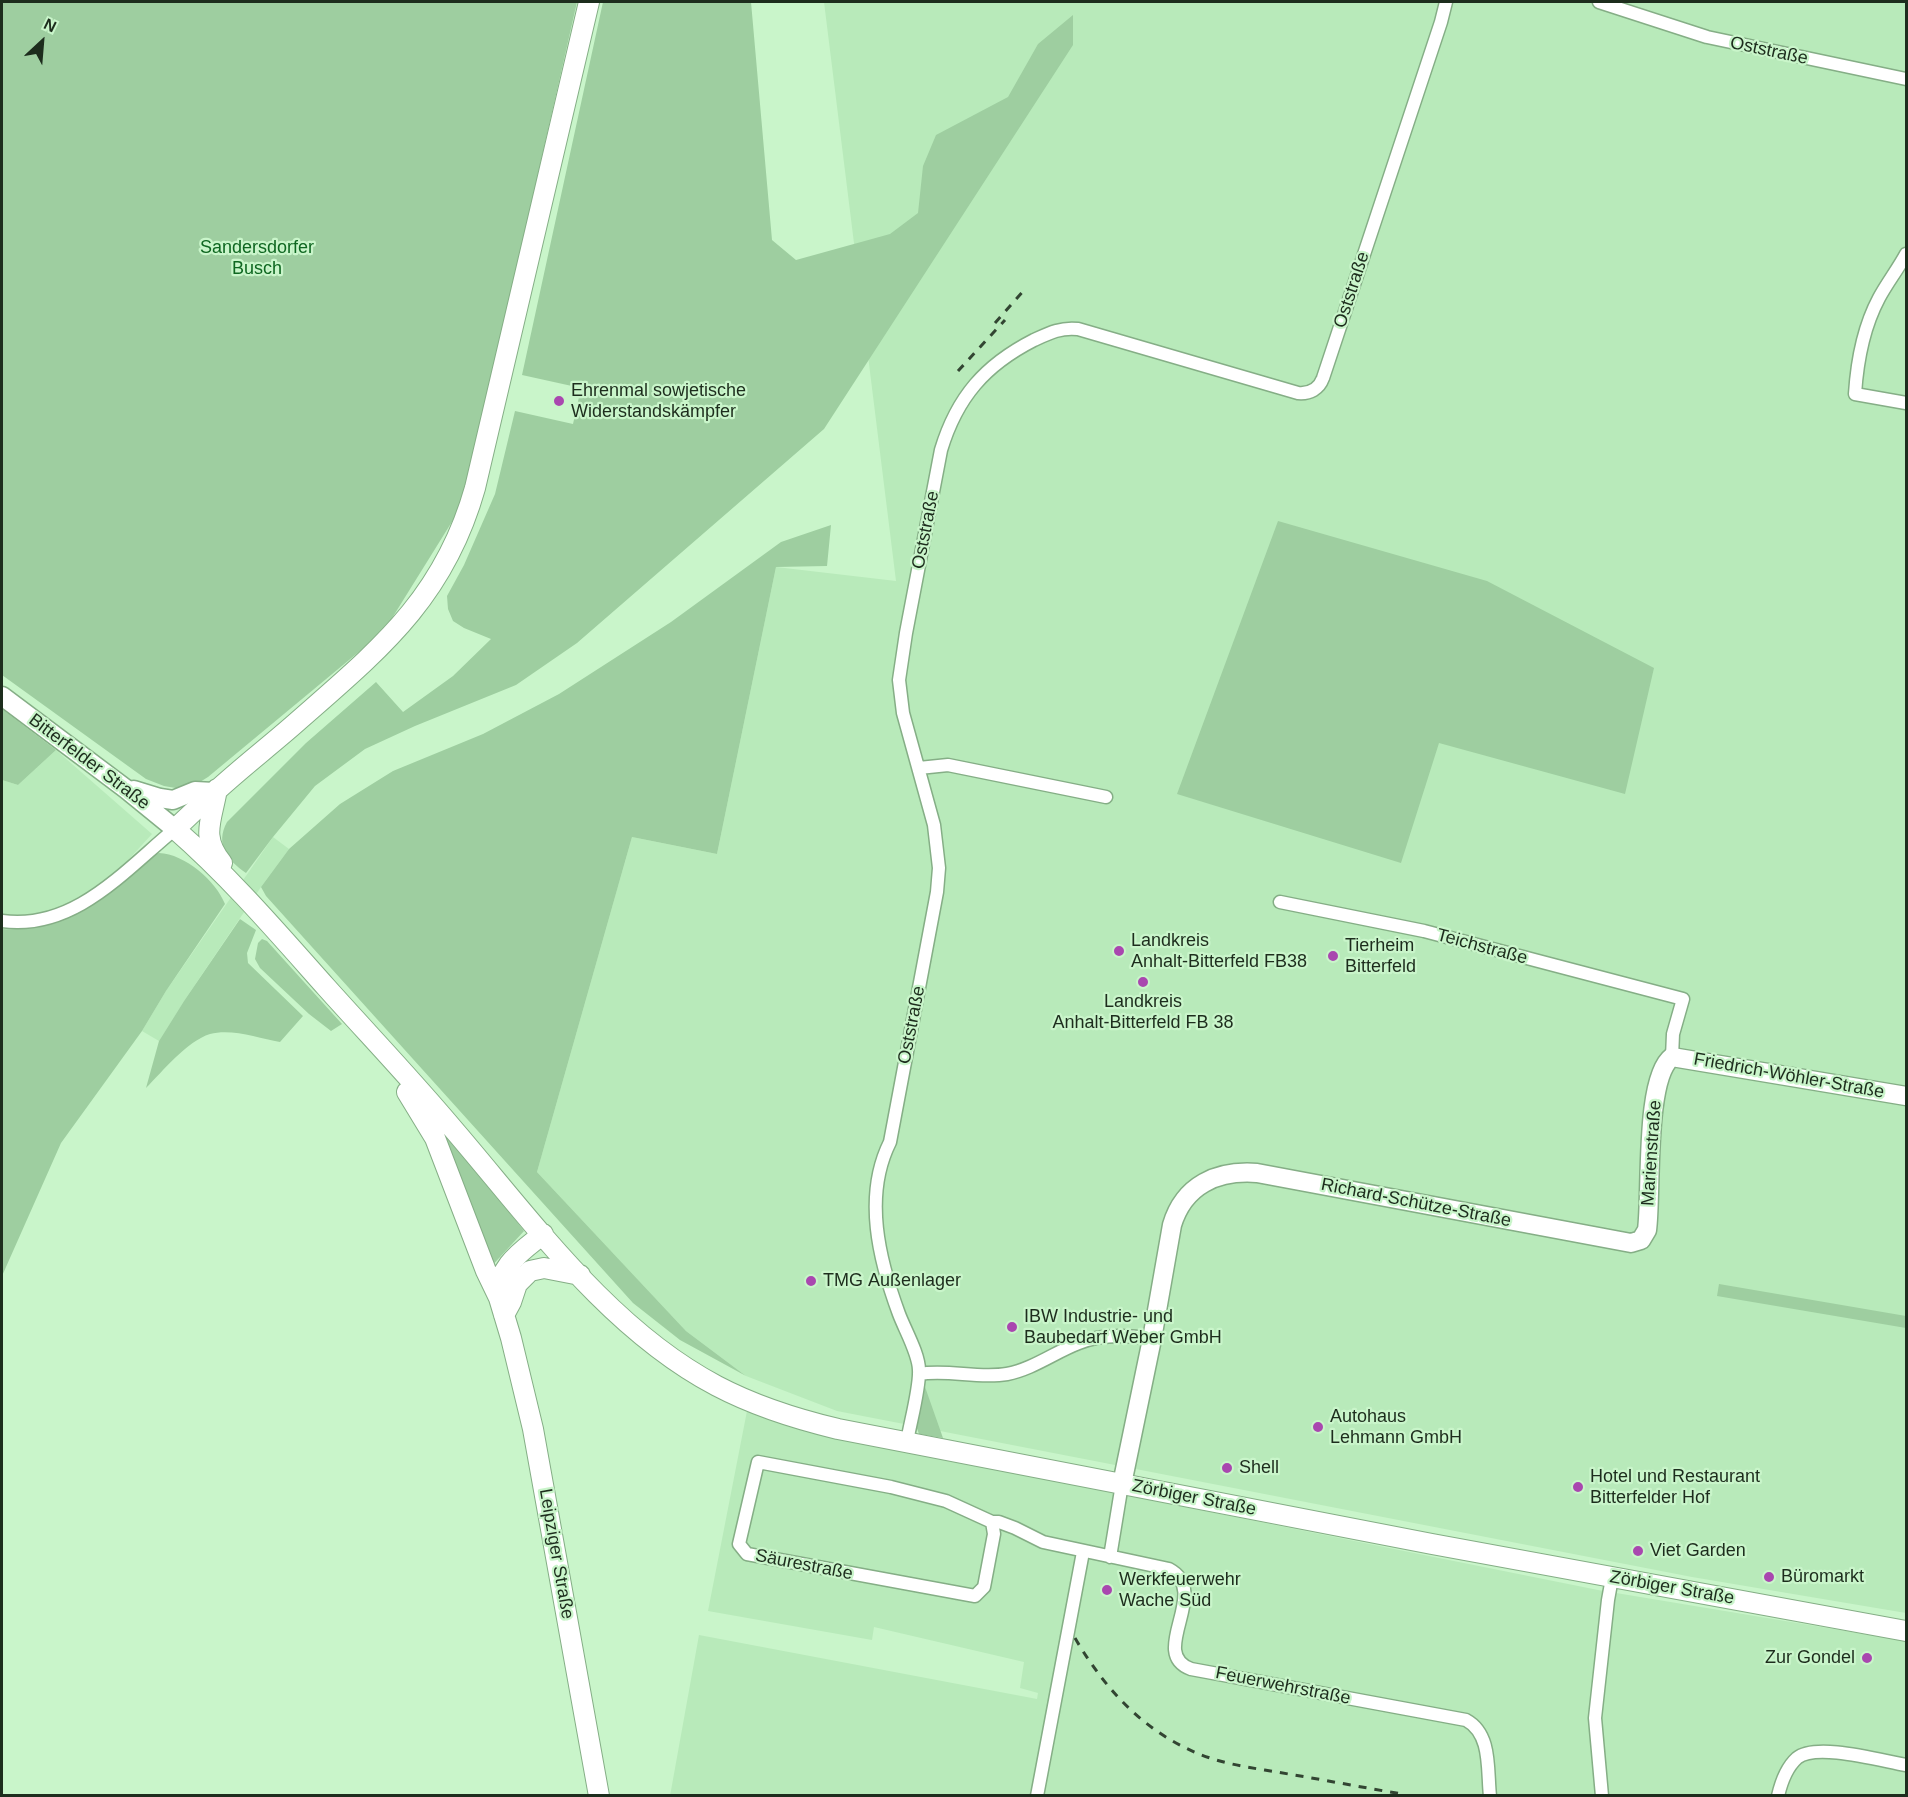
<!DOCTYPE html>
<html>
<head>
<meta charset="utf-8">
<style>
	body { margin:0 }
	#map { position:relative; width:1908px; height:1797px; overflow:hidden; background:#c9f5ca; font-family:Arial,sans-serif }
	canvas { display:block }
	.frame { position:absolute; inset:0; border:3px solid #1d2d1d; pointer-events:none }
	.north { position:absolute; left:12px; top:12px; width:60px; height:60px; -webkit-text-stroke:4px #c9f5ca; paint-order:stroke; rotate:26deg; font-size:16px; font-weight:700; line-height:24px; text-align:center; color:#1d2d1d }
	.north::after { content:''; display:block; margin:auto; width:21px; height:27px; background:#1d2d1d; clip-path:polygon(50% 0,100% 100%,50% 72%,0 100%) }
</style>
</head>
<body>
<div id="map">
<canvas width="1908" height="1797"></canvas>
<div class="frame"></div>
<div class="north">N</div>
</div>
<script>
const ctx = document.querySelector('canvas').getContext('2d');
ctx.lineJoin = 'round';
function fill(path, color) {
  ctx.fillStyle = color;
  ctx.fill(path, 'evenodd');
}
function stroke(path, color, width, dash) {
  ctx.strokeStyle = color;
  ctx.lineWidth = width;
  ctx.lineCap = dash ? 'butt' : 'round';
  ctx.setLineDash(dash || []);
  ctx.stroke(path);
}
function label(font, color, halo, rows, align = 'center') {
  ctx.font = font + ' Arial,sans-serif';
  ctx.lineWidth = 4.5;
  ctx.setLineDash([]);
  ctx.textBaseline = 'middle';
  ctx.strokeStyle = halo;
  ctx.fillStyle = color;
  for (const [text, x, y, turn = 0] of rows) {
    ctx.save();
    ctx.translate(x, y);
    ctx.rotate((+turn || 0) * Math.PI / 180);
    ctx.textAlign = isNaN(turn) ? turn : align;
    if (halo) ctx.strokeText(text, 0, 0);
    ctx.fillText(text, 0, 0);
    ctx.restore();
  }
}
fill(new Path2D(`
	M824 2H1906V1613L1692 1577 837 1411 746 1376 686 1331 537 1172 632 837 717 854 776 567 896 581Z
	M56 750 152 834 119 870 88 894 65 908 23 917 2 915V780L18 785Z
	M273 837 289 849 261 887 184 1001 159 1041 142 1031 166 991Z
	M747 1411 798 1429 1598 1590 1906 1641V1795L670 1796 699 1635 1037 1699 1038 1693 1020 1688 1024 1662 874 1627 872 1640 708 1611Z`), '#b8eaba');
fill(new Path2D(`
	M2 2H577L463 504 384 631 208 777 187 790 164 786 146 779 2 675Z
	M603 2H751L772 240 796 260 890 234 918 213 923 166 936 135 1008 97 1038 44 1073 15V45L824 429 577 643 516 685 415 726 365 749 315 786 273 837 246 873C227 860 215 844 227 822L306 743 376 682 403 712 453 676 491 639 464 628 453 621 448 609 447 596 464 565 495 494 515 411 573 424 581 388 522 375Z
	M1278 521 1487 581 1654 668 1625 794 1439 743 1401 863 1177 794Z
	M831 525 827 566 776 567 717 854 632 837 537 1172 686 1331 746 1376 680 1340 633 1303 266 896 261 887 289 849 340 804 393 771 483 734 559 694 671 622 781 542Z
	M2 709 56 750 18 785 2 780Z
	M159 853C185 854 216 881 225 904L166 991 142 1031 61 1143 2 1276V929C69 932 99 898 148 858Z
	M240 919 256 930 247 953 248 963 303 1016 280 1042C259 1038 231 1028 210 1034 187 1041 163 1071 146 1088L159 1041 184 1001Z
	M262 939 267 941 342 1024 331 1031 309 1014 260 968 255 959 258 943Z
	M433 1114 524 1231 489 1269Z
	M1719 1284 1906 1316V1328L1717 1296Z
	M924 1384 943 1438 919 1434 915 1423Z`), '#9ecea0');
const street = new Path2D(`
	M1599 2 1707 37 1906 79
	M1906 254C1898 269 1887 283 1879 298 1864 326 1857 363 1855 394L1906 403
	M919 768 948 765 1106 797
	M1280 902 1424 931 1683 999 1673 1034 1672 1057
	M2 921C74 931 124 871 175 829
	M919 1374C948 1369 978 1379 1007 1374 1033 1369 1055 1352 1079 1343 1102 1334 1128 1335 1152 1339
	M907 1442C910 1423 920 1388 919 1370 919 1354 905 1330 899 1314 879 1260 863 1196 890 1142L937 892 939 868 934 825 903 713 899 680 906 633 941 450C957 397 985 365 1034 340 1049 333 1061 327 1078 329L1298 393C1310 394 1319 389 1323 378L1441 22 1446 2
	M992 1522 994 1534 984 1587 975 1596 747 1554 739 1544 758 1462 891 1487 946 1501 992 1522H999L1015 1528 1043 1542 1169 1569C1212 1592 1147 1653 1191 1669L1466 1720C1492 1734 1487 1770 1490 1796
	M1110 1557 1122 1484
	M1037 1796 1083 1552
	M1602 1796 1595 1718 1608 1600 1612 1578
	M1778 1796C1781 1783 1787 1767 1797 1758 1816 1742 1882 1761 1906 1765`);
const secondary = new Path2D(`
	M2 696 126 789 175 829
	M134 790 160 798 173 800 195 791 214 792
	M1122 1484 1152 1339 1172 1225C1184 1185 1217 1170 1257 1173L1631 1243 1641 1240 1647 1230C1652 1194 1644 1078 1672 1057L1906 1096`);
const primary = new Path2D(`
	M589 2 475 488C444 598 380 649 298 721 271 745 242 767 215 792 201 804 188 817 175 829 230 877 278 933 326 987 369 1035 413 1081 454 1130 532 1221 610 1330 717 1386 755 1406 796 1419 838 1429L1432 1544 1906 1631
	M217 789C212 820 200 836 222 863
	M407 1092 435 1138 486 1271 499 1298 511 1338 533 1429 599 1796
	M499 1298C496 1267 522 1251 543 1234
	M504 1315 511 1302 517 1284 530 1271 544 1268 580 1275`);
stroke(street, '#85ae86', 15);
stroke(secondary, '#85ae86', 21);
stroke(primary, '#85ae86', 22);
stroke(street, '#fff', 12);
stroke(secondary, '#fff', 18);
stroke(primary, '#fff', 20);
stroke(new Path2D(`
	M995 323 1026 288
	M958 371 1005 320
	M1075 1638C1107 1693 1151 1739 1213 1759 1239 1767 1267 1770 1294 1775 1330 1781 1366 1788 1402 1794`), '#324532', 3, [8, 8]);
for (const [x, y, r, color] of [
	[559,401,6,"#a947af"],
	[1119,951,6,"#a947af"],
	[1333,956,6,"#a947af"],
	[1143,982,6,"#a947af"],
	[811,1281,6,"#a947af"],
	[1012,1327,6,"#a947af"],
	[1318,1427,6,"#a947af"],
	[1227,1468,6,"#a947af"],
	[1578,1487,6,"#a947af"],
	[1638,1551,6,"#a947af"],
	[1769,1577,6,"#a947af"],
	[1107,1590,6,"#a947af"],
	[1867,1658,6,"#a947af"]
]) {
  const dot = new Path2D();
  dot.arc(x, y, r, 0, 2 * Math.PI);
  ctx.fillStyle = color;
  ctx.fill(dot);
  stroke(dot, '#c9f5ca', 2);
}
label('18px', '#1d2d1d', '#c9f5ca', [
	["Oststraße",1769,51,12],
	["Oststraße",1352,290,-72],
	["Oststraße",926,530,-79],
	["Bitterfelder Straße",89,762,37],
	["Teichstraße",1482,947,15],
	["Oststraße",912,1025,-79],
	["Friedrich-Wöhler-Straße",1789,1076,10],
	["Marienstraße",1652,1153,-86],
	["Richard-Schütze-Straße",1416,1203,11],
	["Zörbiger Straße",1194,1498,11],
	["Leipziger Straße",556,1554,80],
	["Säurestraße",804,1565,11],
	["Zörbiger Straße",1672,1588,10],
	["Feuerwehrstraße",1283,1686,11]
]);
label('18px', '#0f6721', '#c9f5ca', [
	["Sandersdorfer",257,248],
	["Busch",257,269]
]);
label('18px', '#1d2d1d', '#c9f5ca', [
	["Ehrenmal sowjetische",571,391],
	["Widerstandskämpfer",571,412],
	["Landkreis",1131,941],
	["Anhalt-Bitterfeld FB38",1131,962],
	["Tierheim",1345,946],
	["Bitterfeld",1345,967],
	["Landkreis",1143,1002,"center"],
	["Anhalt-Bitterfeld FB 38",1143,1023,"center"],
	["TMG Außenlager",823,1281],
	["IBW Industrie- und",1024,1317],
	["Baubedarf Weber GmbH",1024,1338],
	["Autohaus",1330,1417],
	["Lehmann GmbH",1330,1438],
	["Shell",1239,1468],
	["Hotel und Restaurant",1590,1477],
	["Bitterfelder Hof",1590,1498],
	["Viet Garden",1650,1551],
	["Büromarkt",1781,1577],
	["Werkfeuerwehr",1119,1580],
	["Wache Süd",1119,1601],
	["Zur Gondel",1855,1658,"right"]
], 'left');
</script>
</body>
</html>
